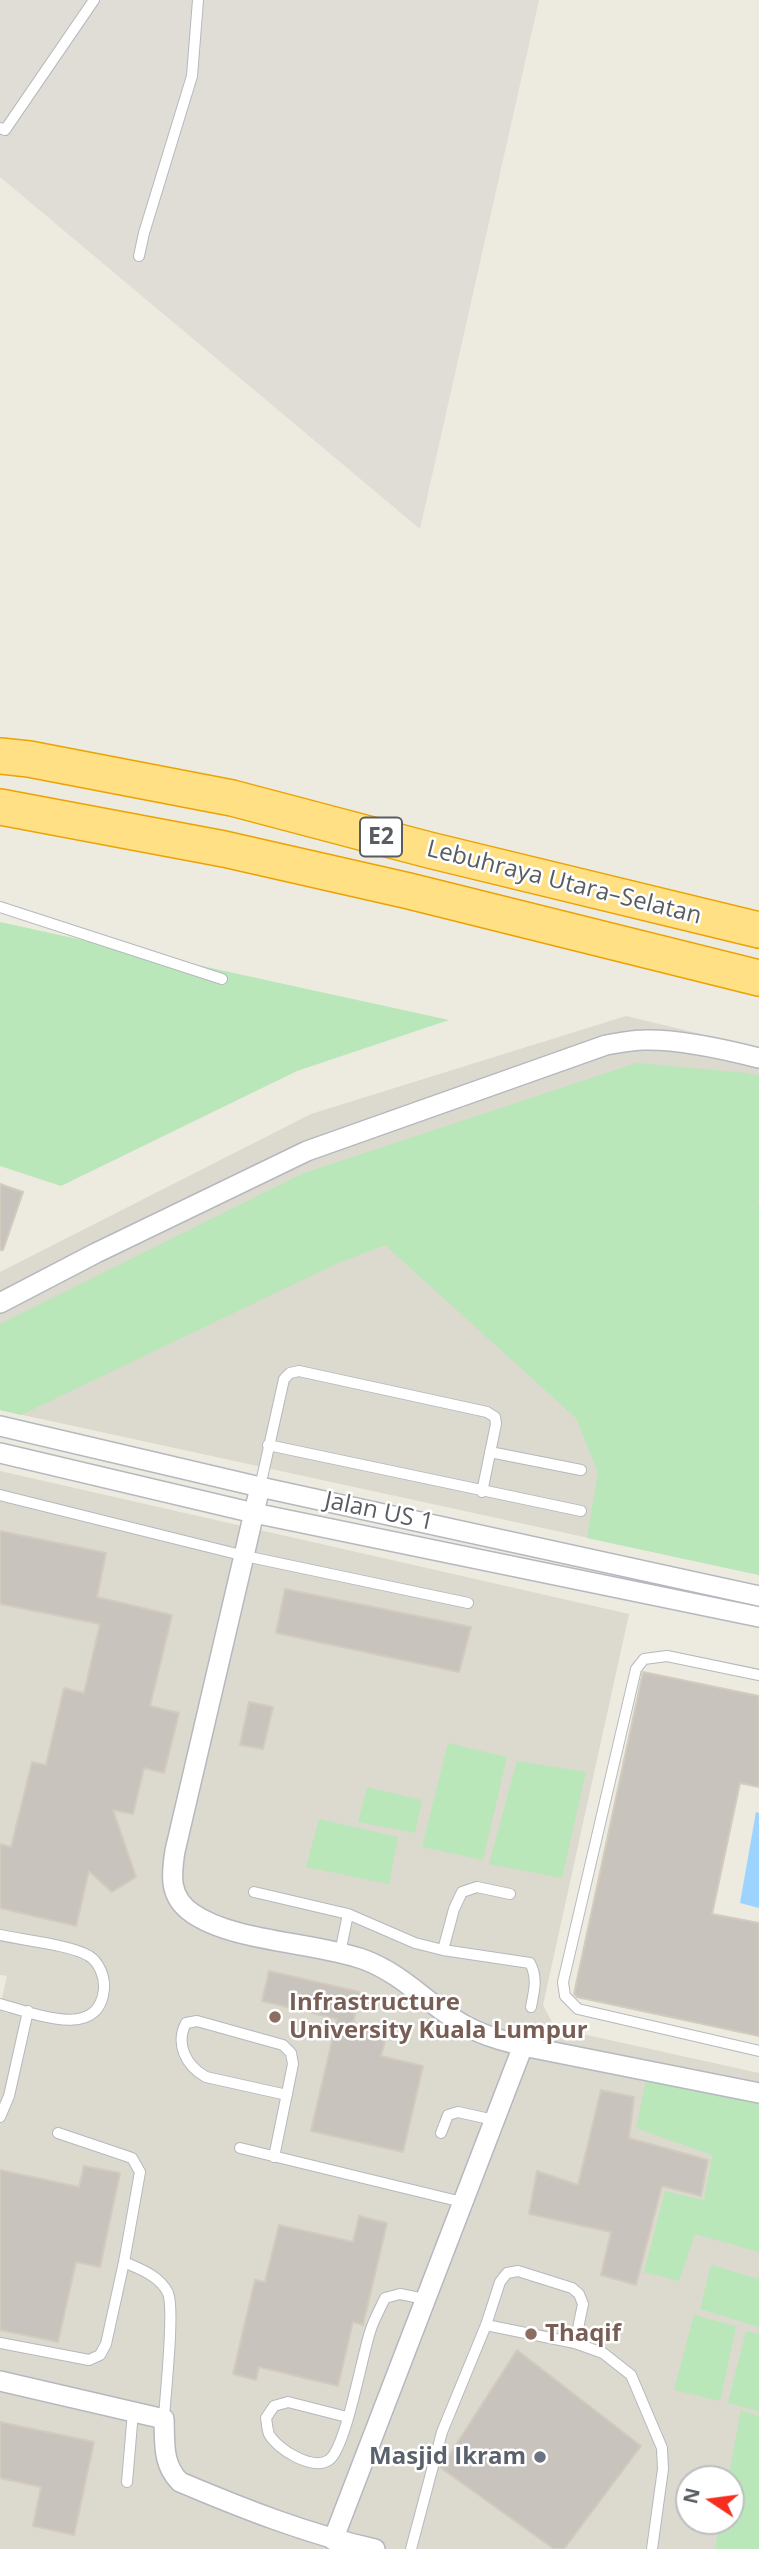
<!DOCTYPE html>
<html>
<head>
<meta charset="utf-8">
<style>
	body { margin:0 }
	#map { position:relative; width:759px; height:2549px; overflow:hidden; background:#edeadf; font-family:"Open Sans",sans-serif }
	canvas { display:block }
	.north { position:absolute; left:675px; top:2465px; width:70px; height:70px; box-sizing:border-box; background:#fff; border:2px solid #bcbec0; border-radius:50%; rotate:283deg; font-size:19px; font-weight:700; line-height:28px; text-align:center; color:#585d62 }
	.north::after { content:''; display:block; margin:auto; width:24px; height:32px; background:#f52e1e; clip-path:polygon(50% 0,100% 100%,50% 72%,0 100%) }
</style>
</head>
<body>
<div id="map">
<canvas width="759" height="2549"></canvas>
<div class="north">N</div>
</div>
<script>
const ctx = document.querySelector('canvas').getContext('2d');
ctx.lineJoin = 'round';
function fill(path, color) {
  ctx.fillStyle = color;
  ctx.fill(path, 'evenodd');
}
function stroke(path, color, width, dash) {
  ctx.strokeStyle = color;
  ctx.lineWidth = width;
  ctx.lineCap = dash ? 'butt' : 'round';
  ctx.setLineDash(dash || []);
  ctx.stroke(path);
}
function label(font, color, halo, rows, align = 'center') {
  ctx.font = font + ' "Open Sans",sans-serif';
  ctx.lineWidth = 5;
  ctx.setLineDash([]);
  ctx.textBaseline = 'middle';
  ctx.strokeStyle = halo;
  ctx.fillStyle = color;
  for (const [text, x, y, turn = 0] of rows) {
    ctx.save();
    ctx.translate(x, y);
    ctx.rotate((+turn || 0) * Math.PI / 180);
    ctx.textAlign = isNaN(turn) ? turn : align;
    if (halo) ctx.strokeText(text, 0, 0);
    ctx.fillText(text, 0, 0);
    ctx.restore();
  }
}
fill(new Path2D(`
	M0 0H539L420 529 0 177Z`), '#e0ddd7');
fill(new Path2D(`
	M626 1016 759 1048V1575L0 1410V1272L311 1114Z
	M0 1471 629 1614 543 2005 555 2028 759 2073V2549H0V2007L7 1976 0 1975ZM689 2479H731V2521H689Z`), '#dcd9ce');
fill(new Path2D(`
	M0 922 449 1020 297 1071 61 1186 0 1166Z
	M637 1063 747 1073 759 1076V1198L757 1201 759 1203V1575L587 1538 598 1472 576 1418 385 1245 338 1263 21 1415 0 1410V1324L304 1173Z
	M448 1743 507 1757 483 1860 422 1847Z
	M517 1761 586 1772 562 1878 489 1864Z
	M367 1787 422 1800 415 1833 358 1822Z
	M319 1819 398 1837 389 1884 306 1867Z
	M647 2076 759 2099V2252L695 2234 679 2281 644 2272 665 2191 704 2200 712 2155 636 2128Z
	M711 2265 759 2279V2327L700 2309Z
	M694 2315 736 2326 720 2401 674 2390Z
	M746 2331 759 2334V2411L728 2403Z
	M741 2410 759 2416V2549H715L720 2521H731V2479H728Z`), '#b9e7b9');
fill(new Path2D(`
	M756 1812 759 1813V1908L740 1903Z`), '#9dd4ff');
const building = new Path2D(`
	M0 1184 23 1192 3 1250H0Z
	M0 1531 106 1553 97 1597 172 1615 150 1706 179 1713 164 1773 144 1768 133 1814 113 1810 136 1877 112 1892 89 1871 76 1926 0 1908V1844L11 1847 32 1762 46 1765 64 1688 84 1693 100 1624 0 1604Z
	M285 1589 471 1627 459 1672 276 1633Z
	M643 1672 759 1696V1787L740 1783 712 1914 759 1923V2036L577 1997 574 1994Z
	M249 1702 273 1707 263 1749 240 1745Z
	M269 1971 360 1992 352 2028 386 2037 381 2056 423 2066 403 2152 311 2131 337 2019 262 2001Z
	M601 2090 634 2097 629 2138 708 2160 701 2196 662 2186 636 2285 601 2275 611 2232 529 2214 537 2171 578 2185Z
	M84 2166 120 2173 100 2267 76 2262 58 2342 0 2330V2170L79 2187Z
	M359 2216 387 2223 363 2325 353 2322 338 2386 259 2367 256 2380 233 2374 255 2280 265 2282 279 2225 353 2242Z
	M517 2350 641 2446 564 2549H554L441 2468Z
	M0 2422 94 2442 74 2535 33 2526 41 2487 0 2478Z`);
fill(building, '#c8c4bd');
stroke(building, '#d2cbbe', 2);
const lane = new Path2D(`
	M0 128 5 130 94 0
	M139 256 144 233 192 76 198 0
	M0 907 222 979
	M268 1445 581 1511
	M490 1452 581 1470
	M260 1487 284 1379 290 1373 299 1371 487 1412 495 1417 496 1424 482 1492
	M0 1495 245 1556 468 1603
	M759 1675 667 1656 644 1659 636 1669 563 1982 565 1996 578 2009 759 2051
	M254 1892 348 1914 340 1953
	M510 1894 477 1887 462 1892 454 1909 443 1950 530 1963C538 1978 534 1991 531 2007
	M348 1914 415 1943 443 1950
	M0 1935C22 1940 72 1945 89 1956 99 1962 105 1977 104 1989 99 2042 31 2012 0 2004
	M0 2117 9 2096 28 2011
	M441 2133 448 2115 458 2112 494 2120
	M240 2148 462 2202
	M274 2157 293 2064 291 2053 283 2045 197 2021 186 2023C175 2044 186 2066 206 2077L287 2095
	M124 2262C140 2269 160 2276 168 2293 175 2311 165 2395 164 2419
	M486 2325 575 2343 603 2353 631 2375 662 2448 663 2469 652 2549
	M0 2343 89 2360 100 2355 106 2344 124 2262 140 2172 132 2158 58 2133
	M347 2417 288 2402 274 2406 266 2418C267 2423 267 2429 269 2434 277 2449 312 2471 329 2460 346 2448 362 2356 370 2332 373 2321 380 2309 385 2298L400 2294 425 2299
	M127 2482 133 2412
	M411 2549 442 2432 486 2325 500 2282 507 2273 518 2271 572 2288 579 2294 583 2304 575 2343`);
const street = new Path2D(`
	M0 1303 96 1253 307 1151 606 1045C618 1043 632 1040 644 1040 680 1039 724 1049 759 1058
	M0 1426 260 1487 759 1596
	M0 1453 254 1513 759 1617
	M260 1487 175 1851C171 1876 169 1897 192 1913 233 1942 315 1942 365 1960 405 1975 431 2008 468 2027 485 2036 504 2041 523 2046L759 2093
	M0 2381 164 2419C165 2443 162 2464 180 2482 244 2509 307 2534 375 2549
	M333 2540 523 2046`);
const highway = new Path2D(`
	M0 756 29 759 232 798 429 850 759 930
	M0 807 224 849 409 891 759 978`);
stroke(lane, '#b5b8be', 12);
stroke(street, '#b5b8be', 22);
stroke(highway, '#eca200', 38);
stroke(lane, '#fff', 10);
stroke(street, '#fff', 19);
stroke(highway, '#ffe084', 35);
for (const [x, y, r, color] of [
	[275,2017,7,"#8d6e63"],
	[531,2334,7,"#8d6e63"],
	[540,2457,7,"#6b7280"]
]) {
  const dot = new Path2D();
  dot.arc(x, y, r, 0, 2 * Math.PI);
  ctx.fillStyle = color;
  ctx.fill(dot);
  stroke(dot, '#fff', 2.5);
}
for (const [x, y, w] of [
	[381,837,42]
]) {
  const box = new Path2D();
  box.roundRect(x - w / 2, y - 19.5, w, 39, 5);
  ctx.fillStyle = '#fff';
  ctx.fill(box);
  stroke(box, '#585d62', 2);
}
label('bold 23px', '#585d62', null, [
	["E2",381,837]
]);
label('24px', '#585d62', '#fff', [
	["Lebuhraya Utara–Selatan",564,883,14],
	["Jalan US 1",379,1512,12]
]);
label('bold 24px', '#785e54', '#fff', [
	["Infrastructure",289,2003],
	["University Kuala Lumpur",289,2031],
	["Thaqif",545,2334]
], 'left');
label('bold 24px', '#5b616d', '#fff', [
	["Masjid Ikram",526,2457]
], 'right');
</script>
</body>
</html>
